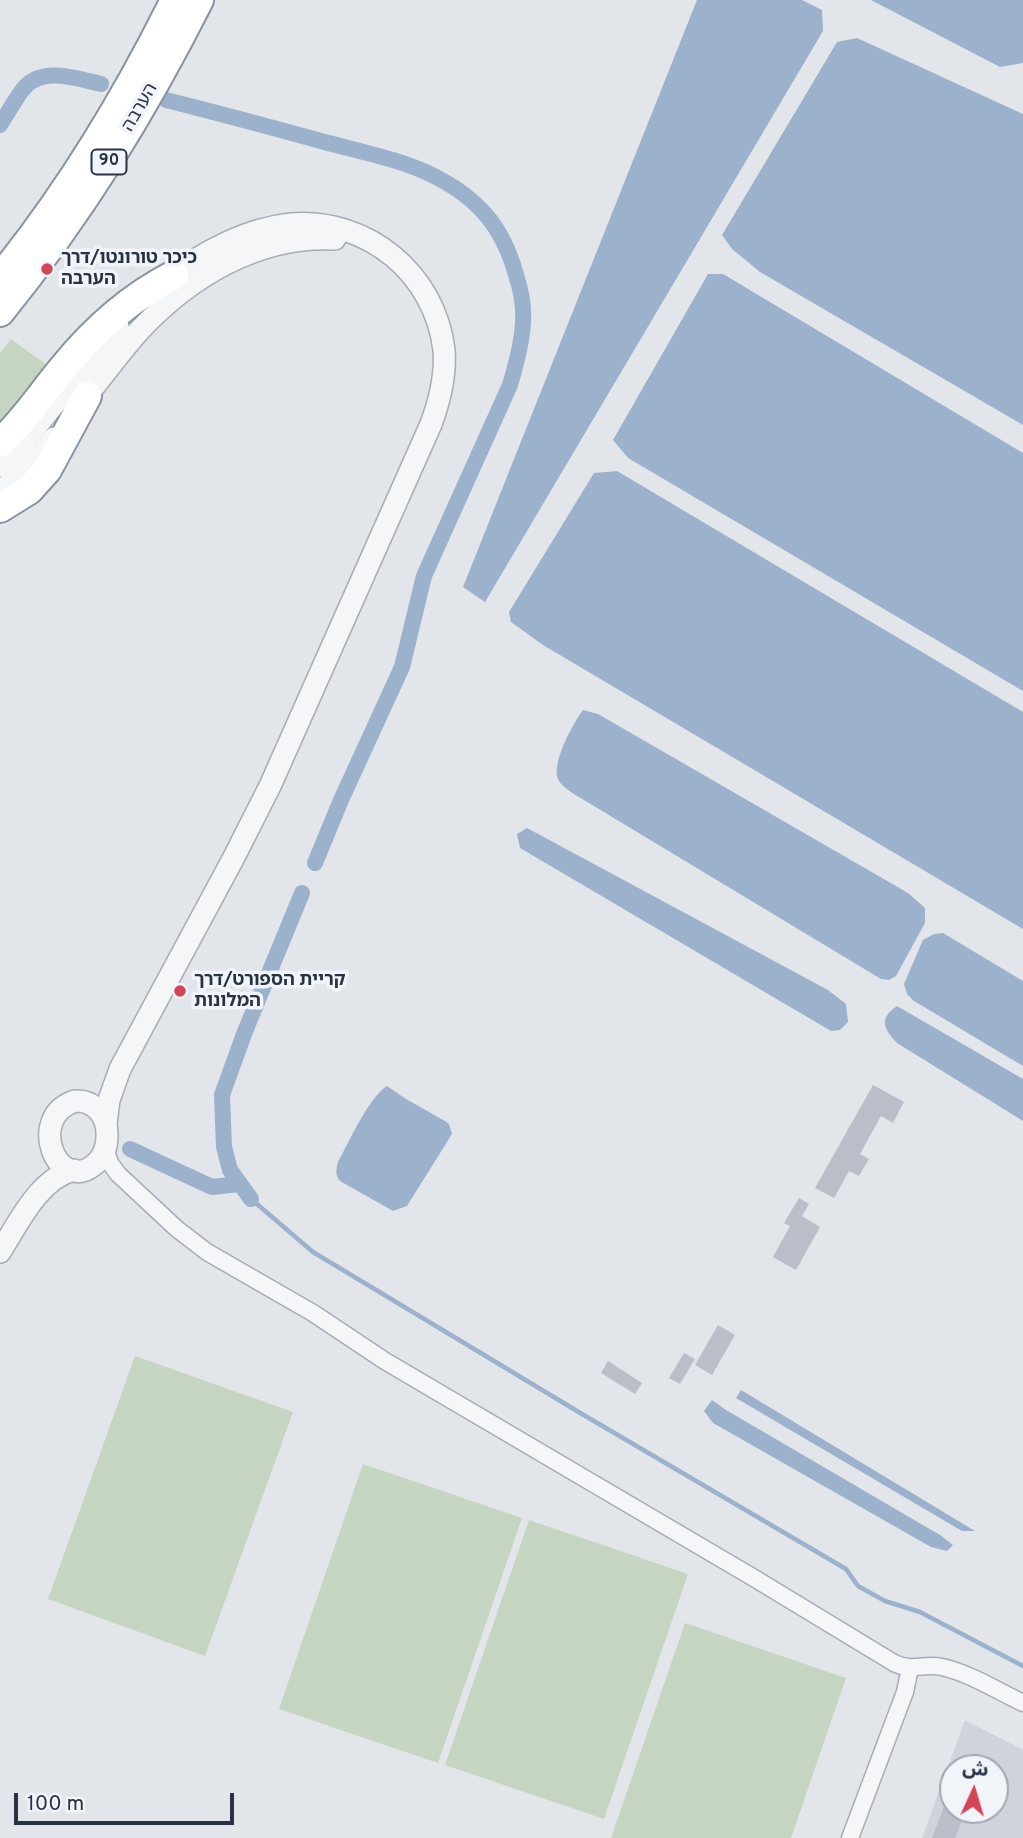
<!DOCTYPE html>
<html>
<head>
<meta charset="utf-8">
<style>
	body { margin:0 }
	#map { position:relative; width:1023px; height:1838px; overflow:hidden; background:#e2e5ea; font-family:Overpass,"Noto Sans Arabic",sans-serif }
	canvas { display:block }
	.north { position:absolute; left:939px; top:1754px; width:70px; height:70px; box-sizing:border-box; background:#f1f4f8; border:2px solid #a1a6b0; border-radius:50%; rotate:4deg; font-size:19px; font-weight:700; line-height:28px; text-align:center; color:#293243 }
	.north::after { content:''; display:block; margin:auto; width:24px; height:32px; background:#d14556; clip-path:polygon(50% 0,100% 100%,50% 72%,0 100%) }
	.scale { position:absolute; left:14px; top:1793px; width:220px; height:32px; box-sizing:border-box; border:4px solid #293243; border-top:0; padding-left:9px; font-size:21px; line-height:24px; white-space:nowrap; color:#293243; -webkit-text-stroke:5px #f1f4f8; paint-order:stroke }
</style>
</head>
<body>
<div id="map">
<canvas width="1023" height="1838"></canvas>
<div class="north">ش</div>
<div class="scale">100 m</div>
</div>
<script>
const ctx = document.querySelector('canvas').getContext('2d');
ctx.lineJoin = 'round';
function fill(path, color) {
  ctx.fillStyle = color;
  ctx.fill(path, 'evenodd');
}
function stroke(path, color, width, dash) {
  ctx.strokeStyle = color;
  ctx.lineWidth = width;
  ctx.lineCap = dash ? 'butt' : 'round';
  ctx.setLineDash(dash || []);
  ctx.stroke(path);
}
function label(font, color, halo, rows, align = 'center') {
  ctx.font = font + ' Overpass,"Noto Sans Hebrew",sans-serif';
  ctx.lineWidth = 7;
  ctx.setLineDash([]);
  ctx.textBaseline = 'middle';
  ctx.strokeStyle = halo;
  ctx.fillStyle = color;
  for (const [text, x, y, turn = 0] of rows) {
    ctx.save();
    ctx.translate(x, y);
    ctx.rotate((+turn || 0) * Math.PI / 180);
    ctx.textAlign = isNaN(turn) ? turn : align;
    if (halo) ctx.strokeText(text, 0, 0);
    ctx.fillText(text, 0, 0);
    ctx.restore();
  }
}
fill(new Path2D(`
	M965 1720 1023 1750V1838H922ZM953 1768H995V1810H953Z`), '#cfd4dc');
fill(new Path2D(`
	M11 339 47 365 0 425V353Z
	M135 1356 293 1412 205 1656 48 1599Z
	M363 1464 522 1518 438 1763 279 1709Z
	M529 1520 688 1574 604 1819 445 1765Z
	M685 1623 846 1678 791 1838H611Z`), '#c6d4c2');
fill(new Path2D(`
	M697 0H802L822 10 823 31 485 602 463 587Z
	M871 0H1023V63L1000 67Z
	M857 38 1023 114V425L760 272 732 249 722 235 837 42Z
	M708 274H723L1023 453V691L628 458 613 440Z
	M617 471 1023 712V929L543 645 511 622 509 612 594 473Z
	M583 710 598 714 908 893 925 908V923L896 976 889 980 881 979 574 794C568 790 560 785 558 779 551 764 573 723 583 710Z
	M527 828 828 990 846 1004 848 1022 840 1030 831 1031 520 848 517 834Z
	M943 933 1023 981V1066L914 1001 907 994 904 984 923 940 934 934Z
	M897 1006 1023 1079V1121L897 1043C884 1029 878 1019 897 1006Z
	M387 1086 406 1099 445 1121 449 1124 452 1134 407 1206 393 1211 340 1181C335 1175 336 1170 338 1162 349 1142 369 1097 387 1086Z
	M741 1390 975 1531H962L736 1398Z
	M712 1400 726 1410 940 1535 953 1545 947 1551 931 1547 713 1423 704 1411Z`), '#9cb1cb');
stroke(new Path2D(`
	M251 1199 313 1252 582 1414 846 1569 858 1586 885 1601 920 1612 1023 1666`), '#9cb1cb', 4.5);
stroke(new Path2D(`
	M166 100C218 113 270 127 321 141 357 151 401 159 434 176 478 198 503 227 516 275 521 290 524 307 523 322 522 344 516 365 510 385L424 576 402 667 341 800 315 863
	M0 125C8 113 15 99 24 88 43 66 77 79 101 84
	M130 1149 212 1187 240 1184
	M251 1199 230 1170 224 1147 222 1095 244 1034 302 893`), '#9cb1cb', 16);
fill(new Path2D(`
	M873 1085 904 1102 893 1123 881 1116 860 1154 869 1159 859 1176 849 1171 834 1198 815 1188Z
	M799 1198 809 1204 802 1216 820 1227 796 1270 773 1257 790 1226 784 1223Z
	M718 1325 735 1335 712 1375 695 1365Z
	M684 1353 695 1359 680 1384 669 1378Z
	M608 1361 642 1383 635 1394 601 1373Z
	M952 1786 953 1810H966L955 1838H932Z`), '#b9bec8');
const minor = new Path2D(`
	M105 1148 110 1163 118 1174 177 1229 207 1252 313 1313 385 1361 754 1578 894 1663C912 1672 925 1663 942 1667 969 1673 998 1691 1023 1703
	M850 1838 905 1692 910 1668`);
const tertiary = new Path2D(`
	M78 407C98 382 117 356 138 332 189 277 258 235 335 239
	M0 466 16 451 118 326
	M0 490C23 477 38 458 54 438
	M75 1101C95 1100 108 1117 107 1136 107 1147 103 1158 94 1165 57 1194 26 1117 75 1101Z
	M106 1124 109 1100 120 1069 233 859 270 786 431 424C440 400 446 376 444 350 435 274 368 218 291 224 244 229 198 255 161 284
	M0 1252C18 1224 39 1178 74 1170`);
const trunk = new Path2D(`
	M0 278C69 193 126 99 175 0
	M0 312C80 213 142 113 199 0
	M0 443C24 421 42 393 63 368 93 331 131 297 174 275
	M0 508 29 490 47 470 87 396`);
stroke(minor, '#a7acb5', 19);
stroke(tertiary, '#a7acb5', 24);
stroke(trunk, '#8992a1', 32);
stroke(minor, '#f4f6f8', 16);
stroke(tertiary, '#f4f6f8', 21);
stroke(trunk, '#fff', 28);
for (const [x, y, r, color] of [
	[47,269,7,"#d14556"],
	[180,991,7,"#d14556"]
]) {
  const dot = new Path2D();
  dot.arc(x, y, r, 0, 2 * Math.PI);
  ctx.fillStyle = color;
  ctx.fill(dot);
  stroke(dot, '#f1f4f8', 2.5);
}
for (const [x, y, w] of [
	[109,162,35]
]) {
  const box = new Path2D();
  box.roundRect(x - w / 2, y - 12.5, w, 25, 5);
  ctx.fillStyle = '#f1f4f8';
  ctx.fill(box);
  stroke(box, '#293243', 2);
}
label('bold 16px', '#293243', null, [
	["90",109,162]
]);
label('18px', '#293243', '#f1f4f8', [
	["הערבה",141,108,-60]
]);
label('bold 18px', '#293243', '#f1f4f8', [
	["כיכר טורונטו/דרך",61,259],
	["הערבה",61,280],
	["קריית הספורט/דרך",194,981],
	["המלונות",194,1002]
], 'left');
</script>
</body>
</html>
